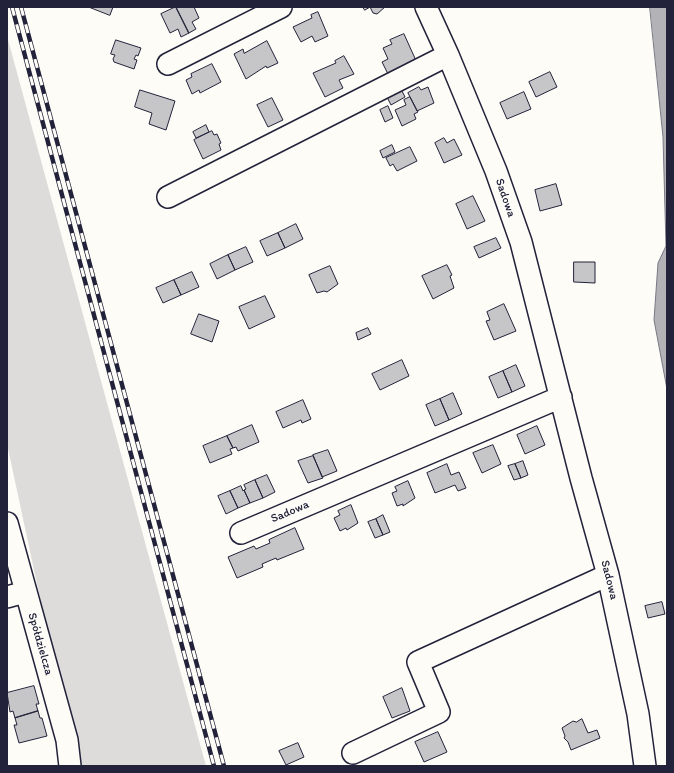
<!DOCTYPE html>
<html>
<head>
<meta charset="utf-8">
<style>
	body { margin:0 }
	#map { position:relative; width:674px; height:773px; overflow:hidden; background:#fdfcf7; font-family:Itim,sans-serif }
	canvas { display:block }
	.frame { position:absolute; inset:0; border:8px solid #22223b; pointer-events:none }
</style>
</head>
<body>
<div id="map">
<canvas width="674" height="773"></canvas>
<div class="frame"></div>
</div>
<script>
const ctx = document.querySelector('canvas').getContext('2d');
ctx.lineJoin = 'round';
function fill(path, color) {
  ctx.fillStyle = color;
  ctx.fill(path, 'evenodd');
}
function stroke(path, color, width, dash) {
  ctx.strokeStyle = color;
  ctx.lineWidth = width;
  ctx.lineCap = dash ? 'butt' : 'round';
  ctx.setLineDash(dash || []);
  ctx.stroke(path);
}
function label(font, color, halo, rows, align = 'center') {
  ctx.font = font + ' Itim,sans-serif';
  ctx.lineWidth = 4;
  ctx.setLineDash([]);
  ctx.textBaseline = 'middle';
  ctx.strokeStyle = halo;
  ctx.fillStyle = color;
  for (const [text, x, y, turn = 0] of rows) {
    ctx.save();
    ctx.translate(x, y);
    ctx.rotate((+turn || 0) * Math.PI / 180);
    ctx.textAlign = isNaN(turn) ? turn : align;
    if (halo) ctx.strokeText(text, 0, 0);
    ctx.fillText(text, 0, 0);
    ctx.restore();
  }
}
fill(new Path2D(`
	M7 36 206 766H76L7 444Z`), '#dddcdb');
const water = new Path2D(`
	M650 7H667V389L654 320 658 263 666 246 663 137Z`);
fill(water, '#b2b2b7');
stroke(water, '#787885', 1);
const building = new Path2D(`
	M89 7H113L110 15Z
	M176 7H194L199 18 192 22 196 29 189 33Z
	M176 7 189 33 181 37 178 29 170 33 161 14Z
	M363 7H385L377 14 373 13 370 7 365 10Z
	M318 12 328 36 315 42 312 36 301 42 293 27 312 18 311 15Z
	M404 34 418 65 389 76 382 62 388 59 383 48 392 44 390 40Z
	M116 40 141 48 138 56 136 55 134 59 137 60 134 69 114 62 113 59 115 55 111 54Z
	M267 41 278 63 267 68 266 66 246 79 234 54 243 49 244 53Z
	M344 56 354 74 339 80 343 88 325 97 313 73 336 63 335 61Z
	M212 64 221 82 200 93 199 90 192 94 186 80 192 77 191 74Z
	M550 72 557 87 536 97 529 82Z
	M400 87 405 97 391 105 386 95Z
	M419 87 421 90 428 87 434 103 417 111 408 93Z
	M140 90 175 101 166 130 149 124 152 113 135 107Z
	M524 92 531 109 507 119 500 103Z
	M410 97 418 112 414 114 416 119 402 126 395 110 406 105 404 100Z
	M272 98 283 120 268 127 257 105Z
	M388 106 393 118 385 122 380 110Z
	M206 125 209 132 196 138 193 132Z
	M212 131 214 135 217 134 221 143 219 144 221 150 203 159 194 140Z
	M444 138 447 143 454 139 462 155 444 163 435 143Z
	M392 145 395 152 383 158 380 151Z
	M410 147 417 161 397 171 393 164 390 166 386 158Z
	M556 184 562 205 540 211 535 190Z
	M473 196 485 221 467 229 456 204Z
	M296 224 303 239 285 248 278 233Z
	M278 233 285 248 267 256 260 241Z
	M496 238 501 248 479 258 474 247Z
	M246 247 253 262 235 270 228 255Z
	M228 255 235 270 217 279 210 264Z
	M574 262H595V283L574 282Z
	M447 265 452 275 450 276 454 288 433 299 422 276Z
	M330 266 338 284 327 292 324 291 317 293 309 275Z
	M192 272 199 287 181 295 174 280Z
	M174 280 181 295 163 303 156 288Z
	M265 296 275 317 249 329 239 307Z
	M504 304 516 331 494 340 486 321 490 320 487 312Z
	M199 314 219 321 212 342 191 334Z
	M368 328 371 334 358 340 356 333Z
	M402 360 409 376 380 390 372 374Z
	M516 365 525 386 512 392 503 371Z
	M503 371 512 392 498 398 489 377Z
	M453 393 462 414 449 420 440 399Z
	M440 399 449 420 435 426 426 405Z
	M303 400 311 419 302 423 301 420 283 428 276 412Z
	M252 425 259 442 238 451 236 447 233 448 227 436Z
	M537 426 545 445 525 454 517 435Z
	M227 436 233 448 230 449 232 454 210 463 203 446Z
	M493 445 501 464 482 473 473 453Z
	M328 450 337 471 322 477 313 455Z
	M313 456 323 478 308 483 298 461Z
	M523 461 528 475 521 478 515 464Z
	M447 464 451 475 459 472 466 488 458 491 455 485 435 493 427 473Z
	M515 464 521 478 514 480 508 466Z
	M267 475 275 492 263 498 255 480Z
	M255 480 263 498 250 503 244 490 246 489 244 485Z
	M408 481 415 498 403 506V504L397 506 392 493 397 491 395 487Z
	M241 486 243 491 244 490 250 503 238 508 230 491Z
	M230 491 238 508 226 514 218 496Z
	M351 505 358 523 347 530 346 528 340 531 334 518 340 515 338 511Z
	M383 515 390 532 383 535 376 519Z
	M376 519 383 535 375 538 368 522Z
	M295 528 304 549 277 560 276 558 262 564 263 567 237 578 228 557 254 546 256 549 270 543 269 540Z
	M662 602 665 614 648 618 645 606Z
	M34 686 39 704H36L38 711 15 718 13 711 10 712 7 693Z
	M402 688 410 711 392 718 383 697Z
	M38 711 40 718H42L47 736 19 743 14 725H17L15 718Z
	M582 719 588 733 597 730 600 738 571 750 568 742 564 738 565 736 562 728 573 721 576 722Z
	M438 732 447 752 424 762 415 742Z
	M298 743 304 757 286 765 279 751Z`);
fill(building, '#c6c6c8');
stroke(building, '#22223b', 1);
const minor = new Path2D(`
	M426 7 448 55 496 171 521 242 581 478 608 575 638 714 645 766
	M168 64 281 7
	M168 197 448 55
	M7 523 67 740 70 766
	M241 533 561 397
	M7 597 25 592
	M353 753 439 712 418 662 608 575`);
stroke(minor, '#22223b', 24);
stroke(minor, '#fdfcf7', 21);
const rail = new Path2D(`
	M12 7 214 766
	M21 7 224 766`);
stroke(rail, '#22223b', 4.5);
stroke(rail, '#fdfcf7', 3, [9]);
label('12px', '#22223b', '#fdfcf7', [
	["Sadowa",505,198,71],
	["Sadowa",290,512,-23],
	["Sadowa",609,580,76],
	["Spółdzielcza",40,644,74]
]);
</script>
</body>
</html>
